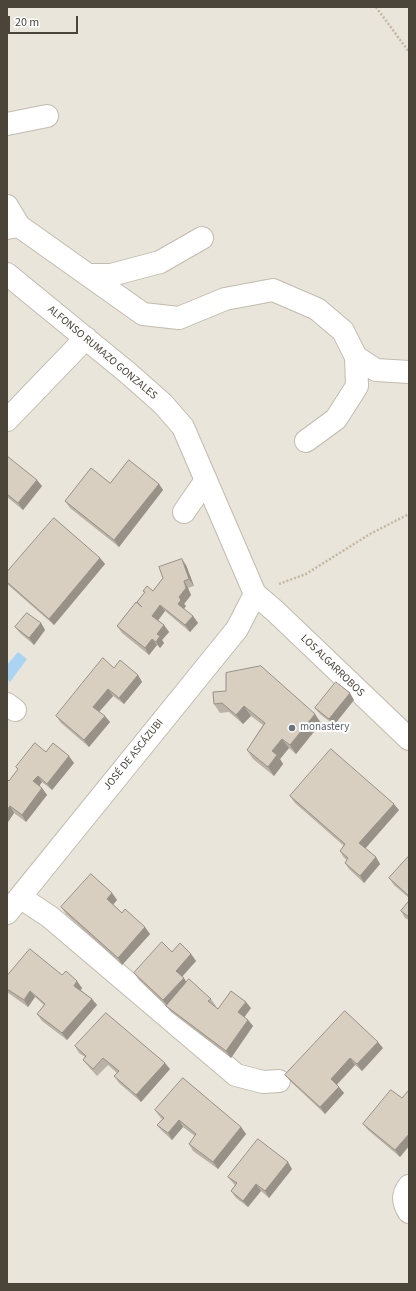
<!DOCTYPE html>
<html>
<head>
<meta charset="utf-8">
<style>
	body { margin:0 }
	#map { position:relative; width:416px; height:1291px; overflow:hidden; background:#f6f3ec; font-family:"Source Sans 3",sans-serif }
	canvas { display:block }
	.frame { position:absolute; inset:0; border:8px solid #4b4439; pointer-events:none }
	.scale { position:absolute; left:8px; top:16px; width:70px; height:18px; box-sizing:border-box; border:2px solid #4b4439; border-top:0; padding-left:5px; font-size:12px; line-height:14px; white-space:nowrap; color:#4b4439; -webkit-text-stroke:3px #fff; paint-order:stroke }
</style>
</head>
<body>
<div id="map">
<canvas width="416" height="1291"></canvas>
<div class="frame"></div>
<div class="scale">20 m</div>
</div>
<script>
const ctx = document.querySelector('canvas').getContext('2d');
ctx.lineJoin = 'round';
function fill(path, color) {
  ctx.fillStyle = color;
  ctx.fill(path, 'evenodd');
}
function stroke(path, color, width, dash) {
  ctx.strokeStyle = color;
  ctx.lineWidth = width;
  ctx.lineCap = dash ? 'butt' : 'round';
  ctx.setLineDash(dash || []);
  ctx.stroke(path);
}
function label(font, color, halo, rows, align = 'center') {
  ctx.font = font + ' "Source Sans 3",sans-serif';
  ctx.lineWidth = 4;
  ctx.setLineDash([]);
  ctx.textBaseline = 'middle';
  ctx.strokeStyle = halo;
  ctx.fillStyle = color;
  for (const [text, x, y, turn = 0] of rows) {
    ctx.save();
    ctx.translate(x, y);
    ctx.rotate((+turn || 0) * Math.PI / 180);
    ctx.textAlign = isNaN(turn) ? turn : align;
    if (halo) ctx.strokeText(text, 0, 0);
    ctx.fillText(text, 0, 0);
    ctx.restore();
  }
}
fill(new Path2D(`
	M7 7H409V1284H7Z`), '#eae5da');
fill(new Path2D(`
	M18 652 27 659 10 682 7 679V665Z`), '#a9d4f2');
const minor = new Path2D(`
	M7 124 47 116
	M7 206 19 226
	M7 228 19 226 143 314 179 318 225 299 273 290 317 309 343 331 356 357 357 386 336 419 306 441
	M7 274 128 373 163 404 183 427 255 594 275 611 409 739
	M88 275H111L160 262 202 238
	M356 357 376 370 409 372
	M7 420 86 338
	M184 512 206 480
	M7 704 15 710
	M20 897 50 917 236 1075 263 1082 279 1081
	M7 913 237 629 255 594
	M409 1186C402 1195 403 1203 409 1212`);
stroke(minor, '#c2bbae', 24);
stroke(new Path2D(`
	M376 7 409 52
	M279 584 306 574 370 534 409 514`), '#c4b79f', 2.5, [2, 2]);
stroke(minor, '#fff', 22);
fill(new Path2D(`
	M7 456 42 486 23 510 7 497Z
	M110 483 159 484 163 490 119 547 70 508 65 501Z
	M100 558 105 564 54 625 7 584V572Z
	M186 565 194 586 188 588 191 595 184 604 186 606 184 609 193 616 198 623 190 632 165 611 158 620 164 625 169 632 162 640 164 643 160 648 157 645 149 655 122 633 117 626 139 605 137 602 144 593 143 591H153L163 578Z
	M41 623 45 630 34 645 20 633 15 627Z
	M114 668 138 675 142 682 124 704 113 696 99 712 110 722 89 747 61 723 56 716Z
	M213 692 321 723 296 754 289 748 280 759 283 764 274 776 253 759 247 750 263 725 251 716 243 724 229 712 220 713 214 704Z
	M354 700 334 725 320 714 315 708Z
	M46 752 74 763 52 790 42 782 39 786 42 788 47 795 26 822 14 813 8 822 7 821V779L9 781 18 770 16 767Z
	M290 796 399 810 365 848 376 857 380 864 364 883 349 869 345 863 347 860 344 858 340 851 344 846 295 803Z
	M409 856V898L394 885 389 878Z
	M112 893 117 900 113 904 122 913 150 934 122 965 66 914 61 907Z
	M409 901V920L405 918 401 911Z
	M172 952 191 954 196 961 182 976 186 982 211 999 216 1006H215L218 1009 251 1008 244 1017 248 1020 253 1026 231 1058 171 1012 166 1006 139 980 134 973Z
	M62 975 82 988 81 990 92 999 97 1005 67 1040 42 1021 37 1014 44 1005 35 997 28 1007 7 992V976Z
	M75 1046 170 1069 141 1102 119 1083 114 1076 117 1073 108 1065 97 1076 88 1066 83 1060 85 1057 79 1053Z
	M383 1048 362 1071 355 1065 337 1085 344 1093 325 1114 290 1081 285 1075Z
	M409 1090V1146L400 1157 368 1130 363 1124 402 1098Z
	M155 1110 241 1127 246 1134 218 1169 193 1151 189 1144 195 1136 183 1127 172 1140 162 1131 157 1125 162 1119 160 1117Z
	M292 1169 269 1198 261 1191 248 1207 236 1198 231 1191 235 1185 233 1183 228 1177Z`), '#bab2a6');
fill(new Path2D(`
	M37 480 42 486 23 510 18 503Z
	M159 484 163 490 119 547 114 540Z
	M100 558 105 564 54 625 49 619Z
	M182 559 186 565 194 586 189 579Z
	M184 581 188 588 191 595 184 604 186 606 182 611 178 604Z
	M160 605 165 611 157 622 152 616Z
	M193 616 198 623 190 632 185 625Z
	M41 623 45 630 34 645 29 638Z
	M164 625 169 632 162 640 164 643 160 648 156 642 157 634Z
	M152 639 157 645 149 655 145 648Z
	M138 675 142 682 124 704 119 698Z
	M108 689 113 696 98 713 93 707Z
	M350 693 354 700 334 725 329 719Z
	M244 706 251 716 243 724 236 715Z
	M315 714 321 723 296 754 290 745Z
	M105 716 110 722 89 747 84 740Z
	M282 739 289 748 280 759 283 764 274 776 268 767 272 751Z
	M69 756 74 763 52 790 47 784Z
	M38 776 42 782 38 788 33 781Z
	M42 788 47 795 26 822 22 815Z
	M394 804 399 810 364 850 359 843Z
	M10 806 14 813 8 822 7 821V810Z
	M376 857 380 864 364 883 360 876Z
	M112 893 117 900 112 906 107 899Z
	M145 927 150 934 122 965 118 958Z
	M191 954 196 961 181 978 176 971Z
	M184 978 188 985 168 1007 163 1000Z
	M77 981 82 988 79 992 74 986Z
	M30 991 35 997 28 1007 24 1000Z
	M92 999 97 1005 67 1040 62 1033Z
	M246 1002 251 1008 243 1019 238 1012Z
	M248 1020 253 1026 231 1058 226 1051Z
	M378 1042 383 1048 362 1071 357 1064Z
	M350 1058 355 1065 335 1086 331 1079Z
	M165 1063 170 1069 141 1102 136 1095Z
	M339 1087 344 1093 325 1114 320 1107Z
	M179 1120 183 1127 172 1140 168 1133Z
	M241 1127 246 1134 218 1169 213 1162Z
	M409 1134V1146L400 1157 395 1150Z
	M288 1162 292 1169 269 1198 265 1191Z
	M256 1184 261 1191 248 1207 243 1201Z`), '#979187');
const building = new Path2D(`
	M7 456 37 480 18 503 7 494Z
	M129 460 159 484 114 540 65 501 91 468 110 483Z
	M54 518 100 558 49 619 7 582V572Z
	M182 559 189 579 184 581 186 588 179 597 181 600 178 604 193 616 185 625 160 605 152 616 164 625 157 634 160 636 156 642 152 639 145 648 117 626 136 602 142 607 137 602 145 592 143 591 147 586 153 591 163 578 159 567Z
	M27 613 41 623 29 638 15 627Z
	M103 658 114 668 120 660 138 675 119 698 108 689 93 707 105 716 84 740 56 716Z
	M261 666 315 714 290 745 282 739 272 751 277 755 268 767 247 750 265 723 244 706 236 715 222 703 214 704 213 692 226 691V673Z
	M336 682 350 693 329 719 315 708Z
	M35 743 46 752 53 743 69 756 47 784 38 776 33 781 42 788 22 815 10 806 7 810V779L9 781 18 769 16 767Z
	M331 749 394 804 359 843 376 857 360 876 345 863 348 858 340 851 345 844 290 796Z
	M409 856V896L389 878Z
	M91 874 112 893 107 899 122 913 125 909 145 927 118 958 61 907Z
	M409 901V917L401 911Z
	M162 942 172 952 180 943 191 954 176 971 184 978 163 1000 134 973Z
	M30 949 62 975 66 971 77 981 74 986 92 999 62 1033 37 1014 45 1004 30 991 24 1000 7 989V976Z
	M189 979 211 999 208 1001 218 1009 231 991 246 1002 238 1012 248 1020 226 1051 166 1006Z
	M345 1011 378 1042 357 1064 350 1058 331 1079 339 1087 320 1107 285 1075Z
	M106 1013 165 1063 136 1095 114 1076 119 1071 103 1058 93 1069 83 1060 86 1056 75 1046Z
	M183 1078 241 1127 213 1162 189 1144 196 1134 179 1120 168 1133 157 1125 164 1118 155 1110Z
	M391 1090 402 1098 409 1090V1134L395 1150 363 1124Z
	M258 1139 288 1162 265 1191 256 1184 243 1201 231 1191 237 1183 228 1177Z`);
fill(building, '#d8cfc1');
stroke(building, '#979187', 1);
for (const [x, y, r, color] of [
	[292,728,4,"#6b7280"]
]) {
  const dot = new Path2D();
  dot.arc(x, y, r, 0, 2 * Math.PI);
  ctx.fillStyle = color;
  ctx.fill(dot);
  stroke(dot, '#fff', 1.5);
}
label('11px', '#4b4439', '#fff', [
	["ALFONSO RUMAZO GONZALES",102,353,40],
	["LOS ALGARROBOS",332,666,44],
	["JOSÉ DE ASCÁZUBI",134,755,-51]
]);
label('11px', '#5b616d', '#fff', [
	["monastery",300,728]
], 'left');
</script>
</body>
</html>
